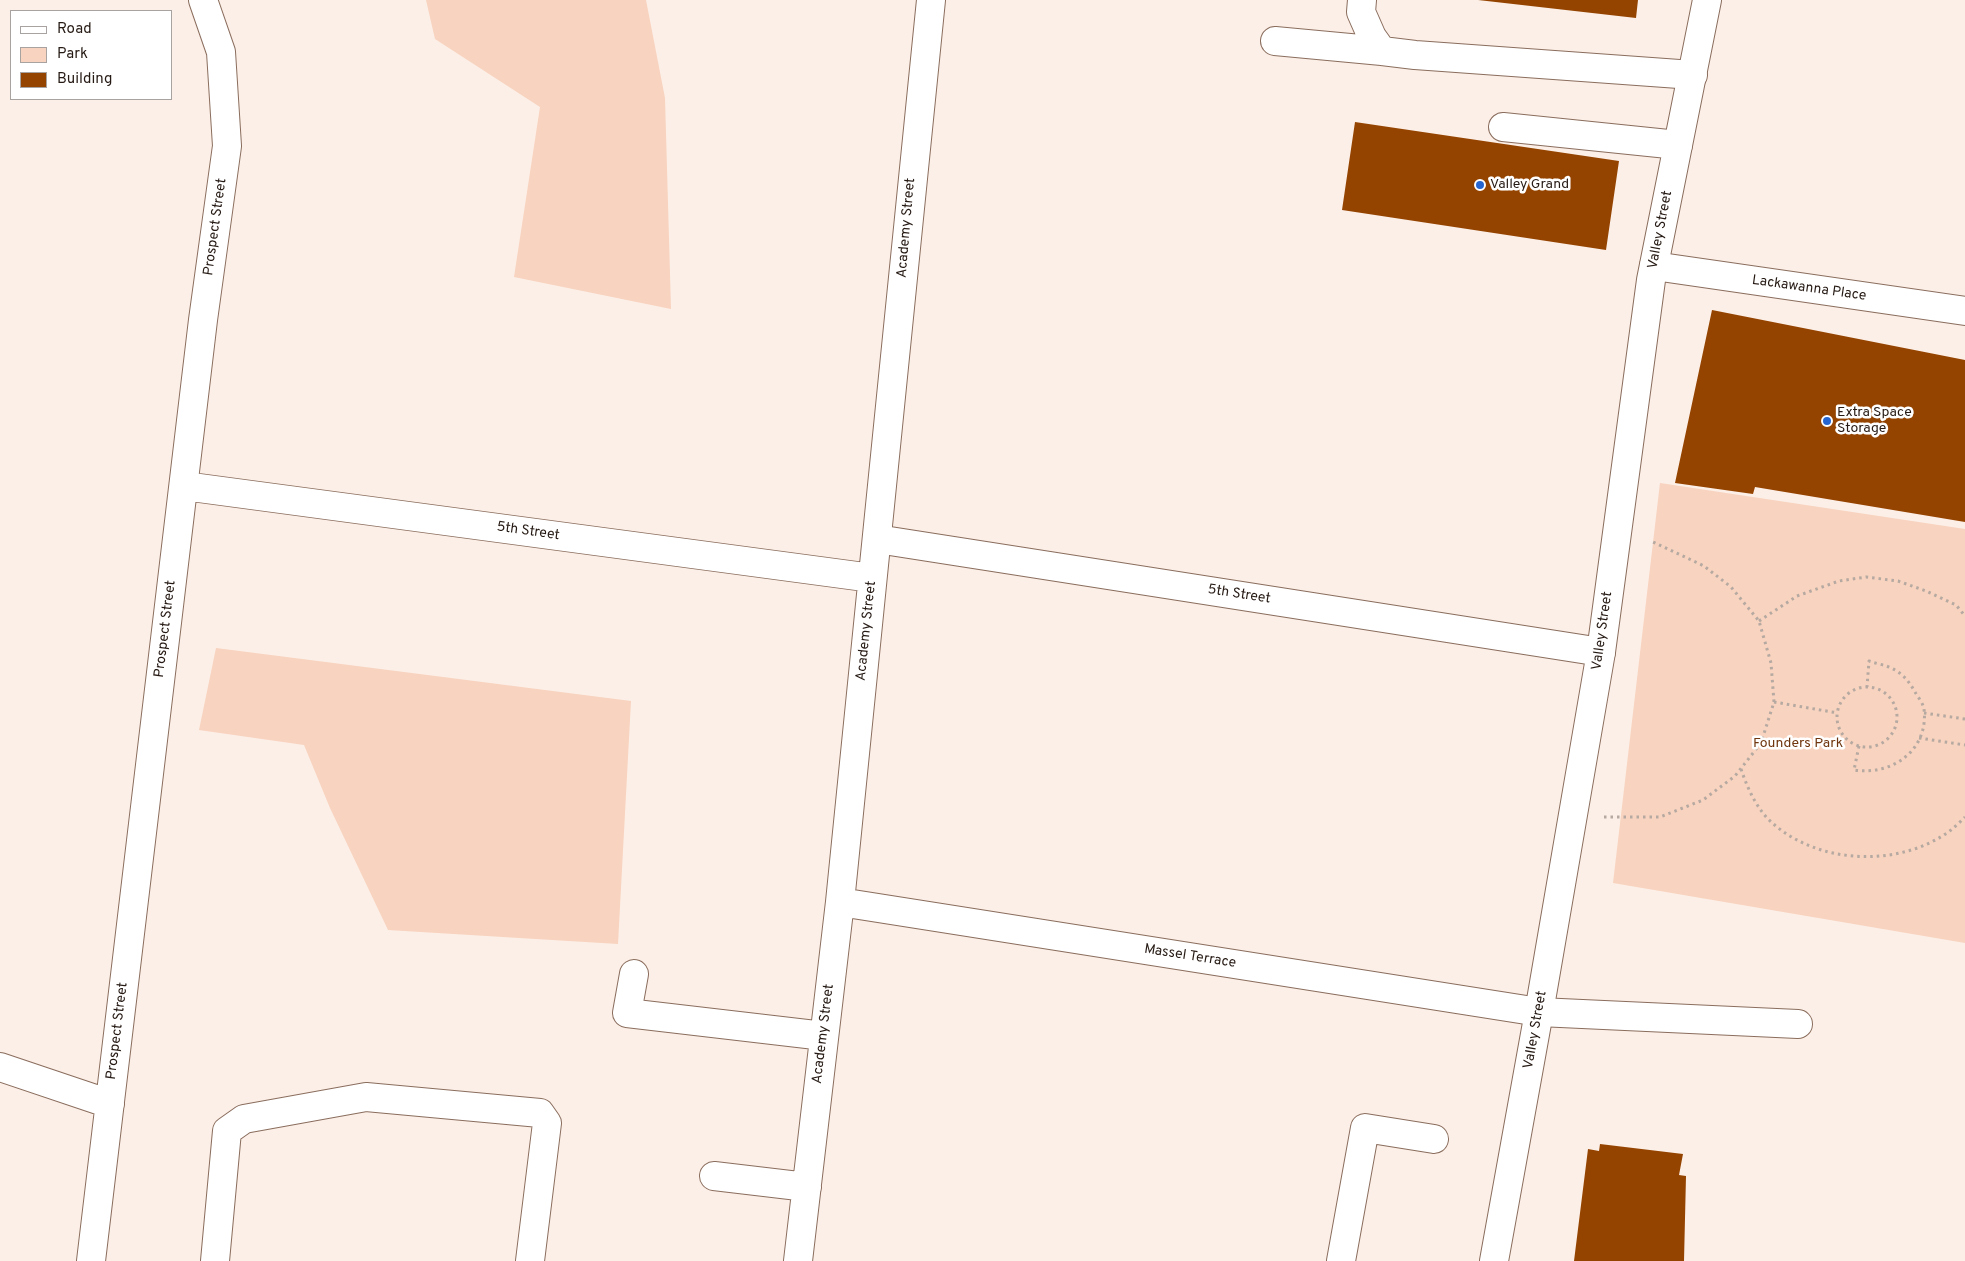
<!DOCTYPE html>
<html>
<head>
<meta charset="utf-8">
<style>
	body { margin:0 }
	#map { position:relative; width:1965px; height:1261px; overflow:hidden; background:#fcefe7; font-family:Overpass,sans-serif }
	canvas { display:block }
	.legend { position:absolute; left:10px; top:10px; width:162px; height:90px; box-sizing:border-box; background:#fff; border:1px solid #a8a3a1; margin:0; padding:6px 9px; list-style:none; font-size:15px; color:#261a14 }
	.legend li { display:flex; align-items:center; gap:10px; height:25px }
	.legend b { width:25px; border:1px solid #a8a3a1 }
</style>
</head>
<body>
<div id="map">
<canvas width="1965" height="1261"></canvas>
<ul class="legend">
<li><b style="height:6px;background:#fff"></b>Road</li>
<li><b style="height:14px;background:#f8d3bf"></b>Park</li>
<li><b style="height:14px;background:#954400"></b>Building</li>
</ul>
</div>
<script>
const ctx = document.querySelector('canvas').getContext('2d');
ctx.lineJoin = 'round';
function fill(path, color) {
  ctx.fillStyle = color;
  ctx.fill(path, 'evenodd');
}
function stroke(path, color, width, dash) {
  ctx.strokeStyle = color;
  ctx.lineWidth = width;
  ctx.lineCap = dash ? 'butt' : 'round';
  ctx.setLineDash(dash || []);
  ctx.stroke(path);
}
function label(font, color, halo, rows, align = 'center') {
  ctx.font = font + ' Overpass,sans-serif';
  ctx.lineWidth = 5;
  ctx.setLineDash([]);
  ctx.textBaseline = 'middle';
  ctx.strokeStyle = halo;
  ctx.fillStyle = color;
  for (const [text, x, y, turn = 0] of rows) {
    ctx.save();
    ctx.translate(x, y);
    ctx.rotate((+turn || 0) * Math.PI / 180);
    ctx.textAlign = isNaN(turn) ? turn : align;
    if (halo) ctx.strokeText(text, 0, 0);
    ctx.fillText(text, 0, 0);
    ctx.restore();
  }
}
fill(new Path2D(`
	M426 0H646L665 98 671 309 514 277 540 107 435 39Z
	M1660 483 1965 529V943L1613 883Z
	M216 648 631 701 618 944 388 930 330 808 304 745 199 730Z`), '#f8d3bf');
fill(new Path2D(`
	M1478 0H1638L1636 18Z
	M1355 122 1619 161 1606 250 1342 210Z
	M1712 310 1965 360V522L1755 487 1753 494 1675 483Z
	M1600 1144 1683 1154 1679 1175 1686 1176 1684 1261H1574L1588 1149 1599 1151Z`), '#954400');
const minor = new Path2D(`
	M1362 0 1361 12 1372 37 1382 51 1415 55 1693 75
	M1275 41 1382 51
	M1503 127 1678 145
	M1654 266 1965 311
	M184 486 872 578
	M877 539 1601 652
	M840 902 1539 1012 1798 1024
	M634 974 627 1013 824 1036
	M0 1067 110 1104
	M714 1176 807 1187
	M91 1261 203 320 227 146 221 52 203 0
	M215 1261 227 1131 244 1119 366 1097 540 1113 547 1123 530 1261
	M798 1261 840 902 931 0
	M1341 1261 1365 1128 1434 1139`);
const major = new Path2D(`
	M1494 1261 1539 1012 1601 652 1651 280 1707 0`);
stroke(minor, '#8a6d5d', 30);
stroke(major, '#8a6d5d', 30);
stroke(new Path2D(`
	M1759 621 1797 596 1839 581 1866 577 1898 581 1926 591 1956 605 1965 616
	M1837 717a30 30 0 1 1 60 0a30 30 0 1 1-60 0Z
	M1774 702 1838 713
	M1924 713 1965 719
	M1919 738 1965 745
	M1859 746 1854 770C1892 776 1929 750 1924 709 1923 703 1918 697 1915 692 1910 683 1904 675 1895 670 1887 665 1877 664 1869 661L1867 687
	M1741 769C1747 787 1755 805 1768 819 1815 865 1899 869 1951 830 1956 826 1961 821 1965 817
	M1604 817H1660L1703 800 1735 776 1761 743 1774 702 1771 663 1759 621 1731 587 1704 566 1653 542`), '#b5a9a1', 3, [2.5, 4]);
stroke(minor, '#fff', 28);
stroke(major, '#fff', 28);
for (const [x, y, r, color] of [
	[1480,185,5,"#2465d1"],
	[1827,421,5,"#2465d1"]
]) {
  const dot = new Path2D();
  dot.arc(x, y, r, 0, 2 * Math.PI);
  ctx.fillStyle = color;
  ctx.fill(dot);
  stroke(dot, '#fff', 2);
}
label('14px', '#261a14', '#fff', [
	["Valley Grand",1490,185],
	["Extra Space",1837,413],
	["Storage",1837,429]
], 'left');
label('14px', '#261a14', '#fff', [
	["Prospect Street",216,227,-82],
	["Academy Street",907,228,-85],
	["Valley Street",1661,230,-79],
	["Lackawanna Place",1809,289,8],
	["5th Street",528,532,8],
	["5th Street",1239,595,9],
	["Prospect Street",166,629,-83],
	["Academy Street",867,631,-84],
	["Valley Street",1603,631,-82],
	["Massel Terrace",1190,957,9],
	["Valley Street",1536,1030,-80],
	["Prospect Street",118,1031,-83],
	["Academy Street",824,1034,-83]
]);
label('14px', '#6f360f', '#fff', [
	["Founders Park",1798,744]
]);
</script>
</body>
</html>
